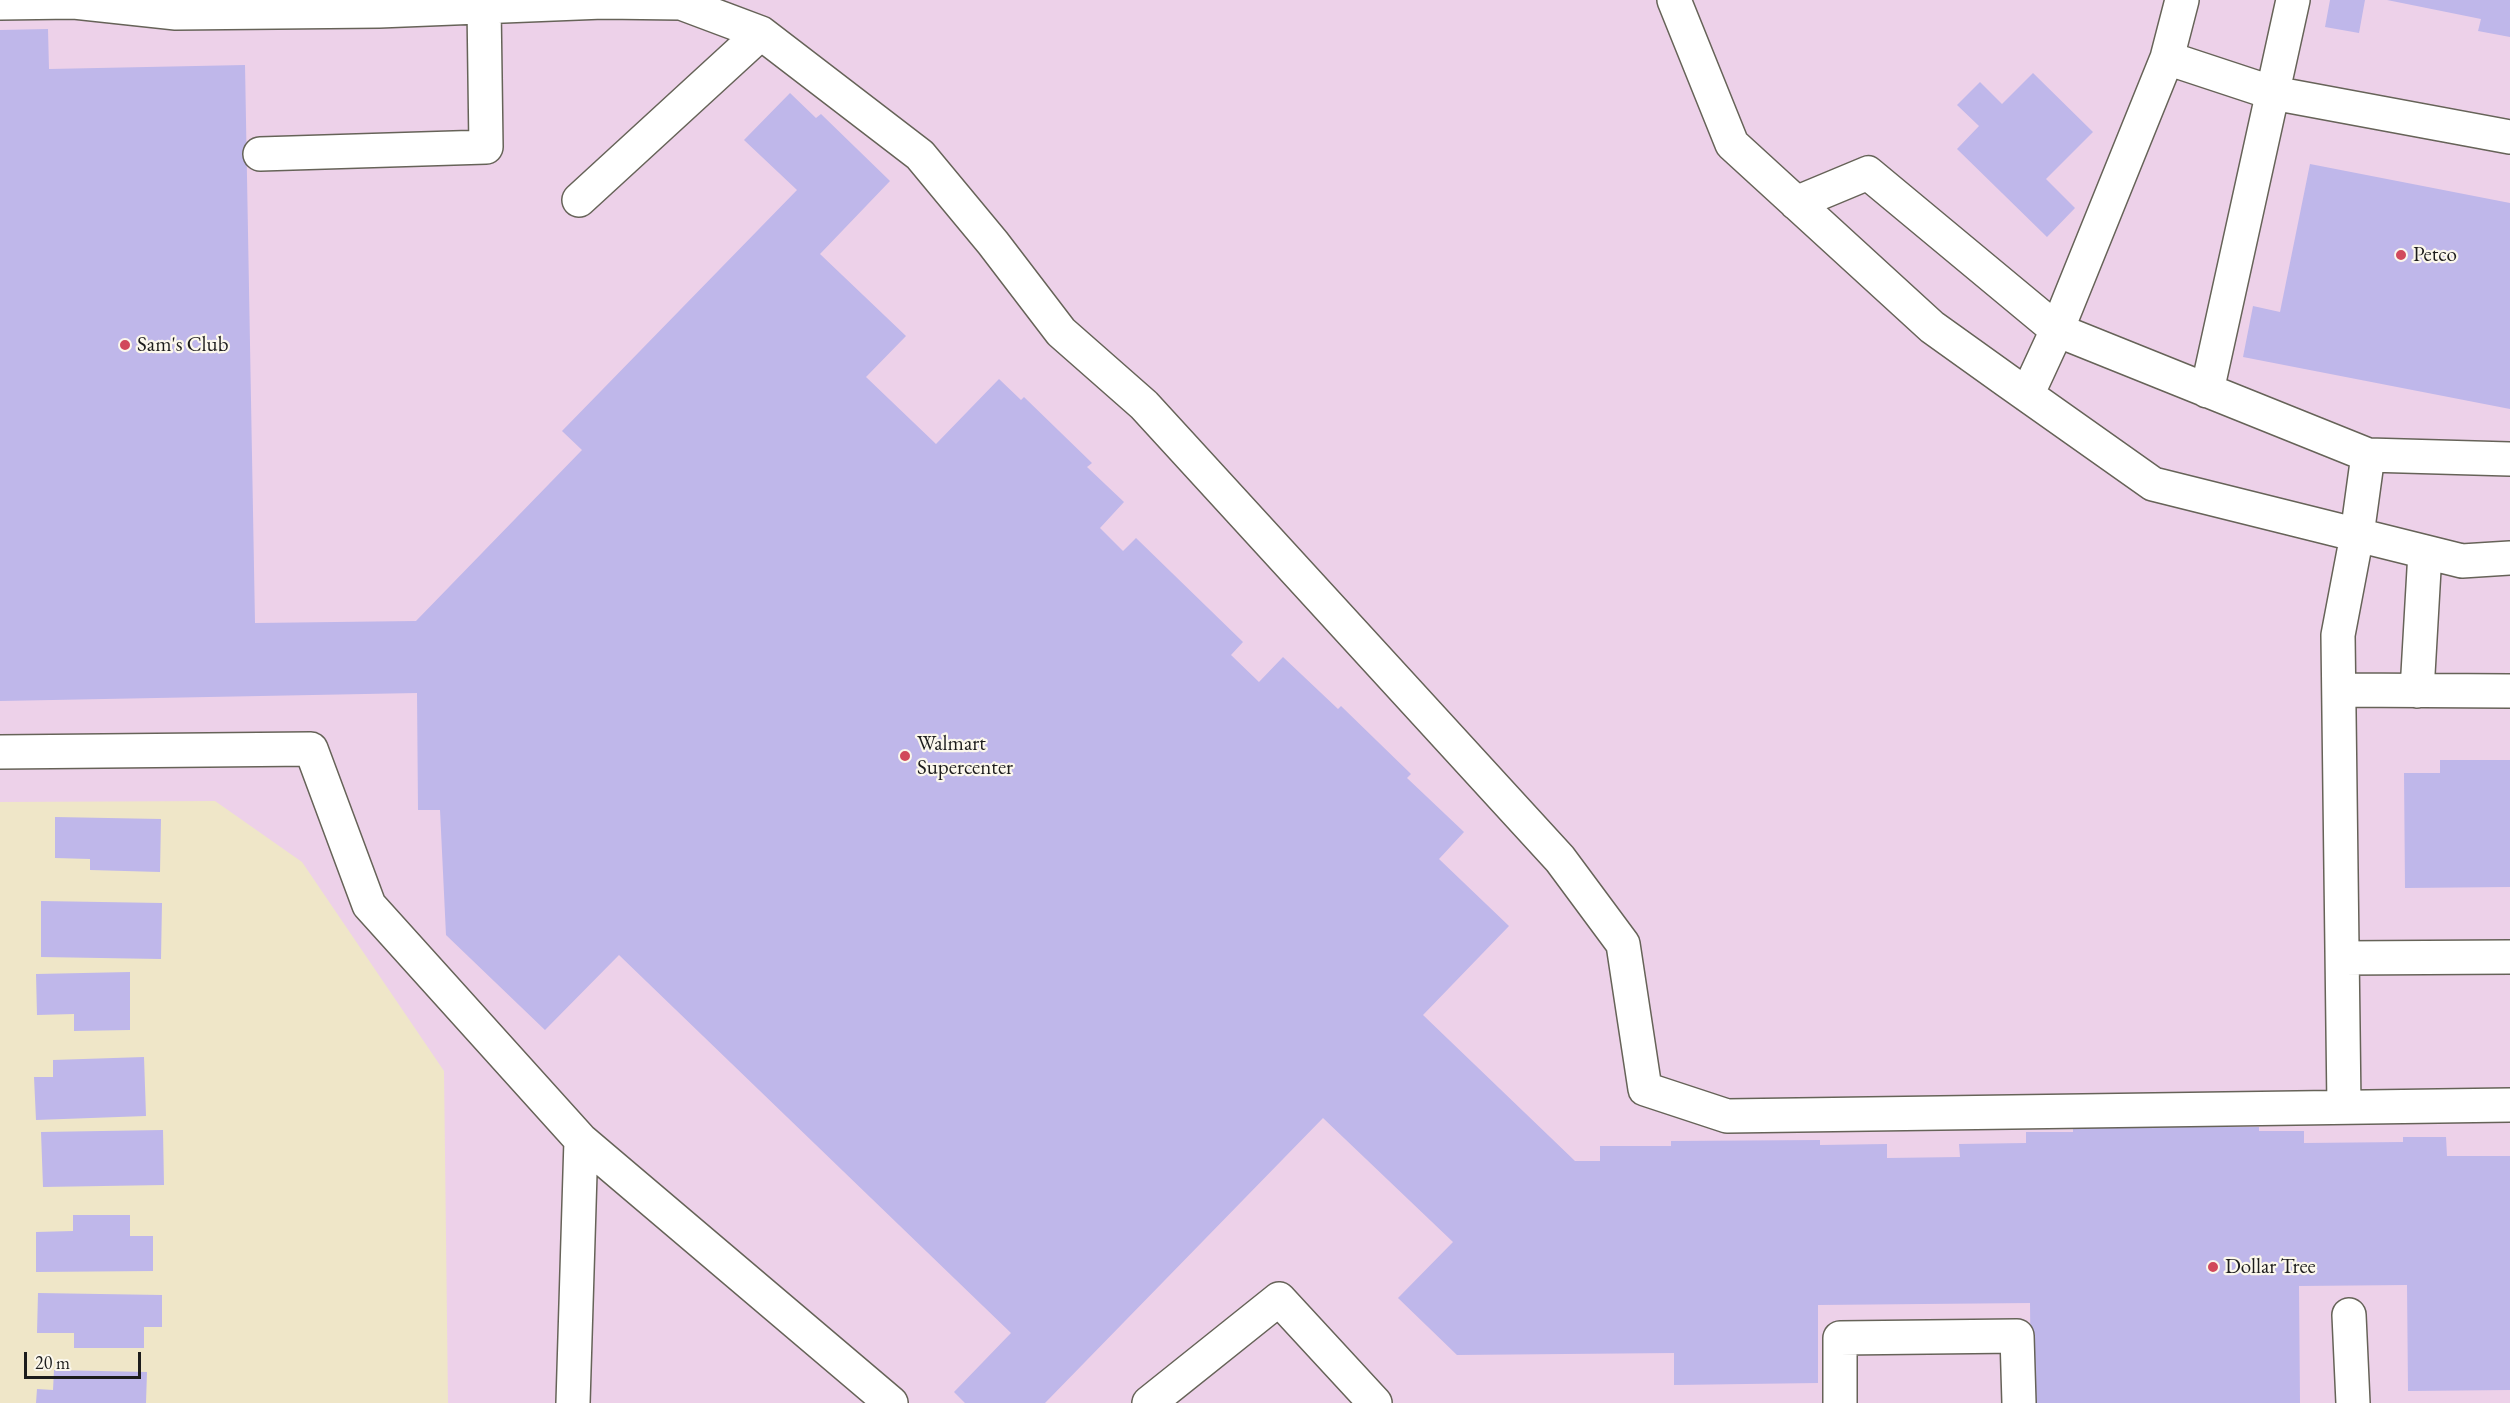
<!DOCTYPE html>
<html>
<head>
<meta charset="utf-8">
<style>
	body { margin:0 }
	#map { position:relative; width:2510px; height:1403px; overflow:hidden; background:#efe6c8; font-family:"EB Garamond",serif }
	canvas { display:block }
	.scale { position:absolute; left:24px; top:1352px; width:117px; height:27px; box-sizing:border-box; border:3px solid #1c1c1c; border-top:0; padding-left:8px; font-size:18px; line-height:21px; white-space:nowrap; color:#1c1c1c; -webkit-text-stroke:4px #fbf7ec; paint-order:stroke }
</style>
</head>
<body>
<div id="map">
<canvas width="2510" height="1403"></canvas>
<div class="scale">20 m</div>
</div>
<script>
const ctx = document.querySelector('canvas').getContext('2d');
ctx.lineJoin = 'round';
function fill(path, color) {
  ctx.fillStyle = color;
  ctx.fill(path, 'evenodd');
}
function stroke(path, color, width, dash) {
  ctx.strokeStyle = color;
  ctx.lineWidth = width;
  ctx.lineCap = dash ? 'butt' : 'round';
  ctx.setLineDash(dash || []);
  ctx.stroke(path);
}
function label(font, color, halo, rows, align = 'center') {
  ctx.font = font + ' "EB Garamond",serif';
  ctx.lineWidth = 4.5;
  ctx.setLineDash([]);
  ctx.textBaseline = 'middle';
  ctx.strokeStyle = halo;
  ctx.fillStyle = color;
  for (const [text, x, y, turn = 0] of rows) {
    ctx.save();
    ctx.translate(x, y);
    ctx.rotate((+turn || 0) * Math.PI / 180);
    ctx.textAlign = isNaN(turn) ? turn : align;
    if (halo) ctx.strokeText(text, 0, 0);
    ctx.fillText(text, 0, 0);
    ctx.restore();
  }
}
fill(new Path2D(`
	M0 0H2510V1403H448L444 1071 302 862 215 801 0 802Z`), '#edd1e9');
fill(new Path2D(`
	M2330 0H2365L2359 33 2325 27Z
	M2387 0H2510V37L2478 31 2481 19Z
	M48 29 49 69 245 65 255 623 416 621 582 450 562 431 797 190 744 140 790 93 816 118 821 114 890 181 820 254 906 336 866 377 936 444 999 379 1021 400 1024 397 1092 463 1087 467 1124 502 1100 528 1123 551 1136 538 1243 642 1231 655 1259 682 1283 657 1338 709 1341 706 1411 774 1407 778 1464 832 1439 859 1509 926 1423 1015 1575 1161H1600V1146H1671V1141L1820 1140V1145L1887 1144V1158L1960 1157 1959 1144 2026 1143V1132H2073V1127L2213 1121V1127H2259V1131H2304V1143L2403 1142V1137H2446L2447 1156H2510V1390L2408 1391 2407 1285 2299 1286 2300 1403H2031L2030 1303 1818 1305V1383L1674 1385V1353L1457 1355 1398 1298 1453 1242 1323 1118 1045 1403H965L954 1392 1011 1333 619 955 545 1030 446 935 440 810H418L417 693 0 701V30Z
	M2033 73 2093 132 2046 179 2075 208 2047 237 1957 149 1979 126 1957 105 1980 82 2002 104Z
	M2310 164 2510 203V409L2243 357 2253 306 2280 312Z
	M2440 760H2510V887L2405 888 2404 773H2440Z
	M55 817 161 819 160 872 90 870V859L55 858Z
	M41 901 162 903 161 959 41 957Z
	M130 972V1030L74 1031V1014L37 1015 36 974Z
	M144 1057 146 1116 36 1120 34 1077H53V1060Z
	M163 1130 164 1185 43 1187 41 1132Z
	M73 1215H130V1236H153V1271L36 1272V1232L73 1231Z
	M38 1293 162 1295V1327H144V1348H74V1333H37Z
	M54 1370 147 1372 146 1403H36L37 1389 53 1390Z`), '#bfb7ea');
const minor = new Path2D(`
	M1674 0 1732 144 1932 327 2006 380 2153 484 2462 561 2510 558
	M0 3 74 2 176 13 379 11 603 2 681 3 761 33 920 155 993 243 1061 332 1144 405 1560 859 1623 944 1645 1089 1727 1116 2510 1105
	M2167 58 2273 93 2510 137
	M260 154 486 147 484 5
	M579 200 761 33
	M1796 203 1868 173 2057 330 2368 455
	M2207 391 2293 0
	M2027 395 2057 330 2167 58 2182 0
	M2339 690 2510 691
	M2417 691 2425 552
	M0 752 311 749 369 905 581 1140 573 1403
	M2343 958 2510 957
	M2344 1107 2338 635 2357 535 2368 455 2510 459
	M581 1140 891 1403
	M2349 1315 2353 1403
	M1149 1403 1279 1299 1375 1403
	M1840 1403V1338L2017 1336 2019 1403`);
stroke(minor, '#666358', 36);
stroke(minor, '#fff', 33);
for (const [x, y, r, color] of [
	[2401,255,6,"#d1495b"],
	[125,345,6,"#d1495b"],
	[905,756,6,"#d1495b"],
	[2213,1267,6,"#d1495b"]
]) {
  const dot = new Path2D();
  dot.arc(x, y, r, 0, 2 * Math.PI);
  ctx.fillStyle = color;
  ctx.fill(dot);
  stroke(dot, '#fbf7ec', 2);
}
label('21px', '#1c1c1c', '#fbf7ec', [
	["Petco",2413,255],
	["Sam's Club",137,345],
	["Walmart",917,744],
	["Supercenter",917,768],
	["Dollar Tree",2225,1267]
], 'left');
</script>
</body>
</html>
